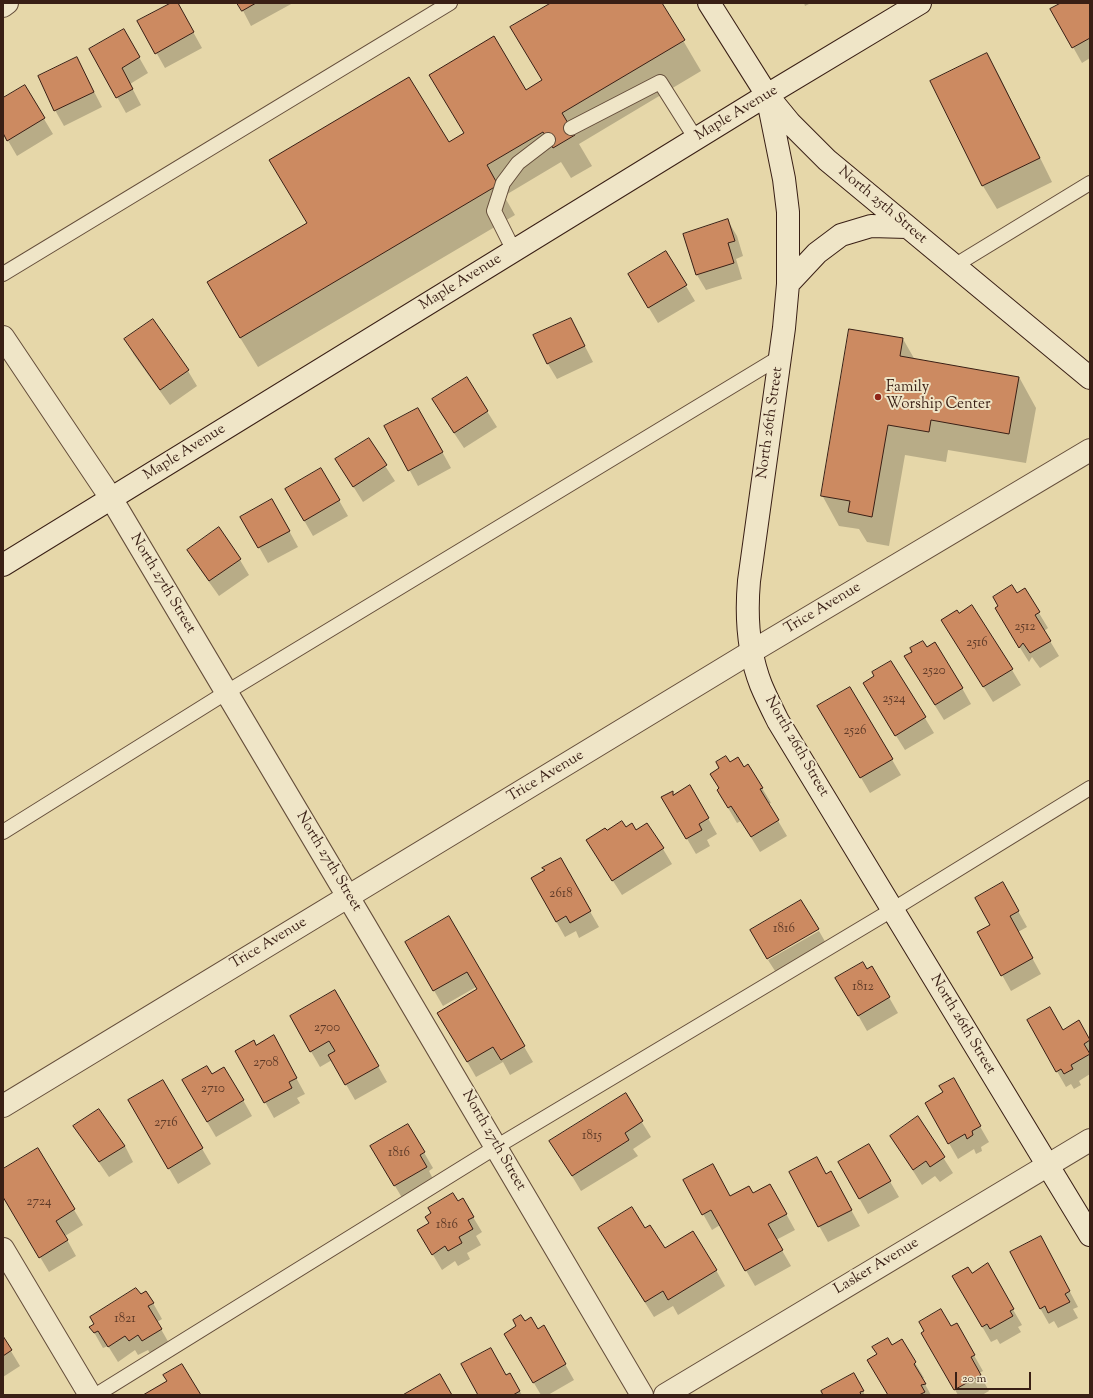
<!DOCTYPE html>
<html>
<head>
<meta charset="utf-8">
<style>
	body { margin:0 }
	#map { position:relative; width:1093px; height:1398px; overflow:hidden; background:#e6d7a9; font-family:"Sorts Mill Goudy",serif }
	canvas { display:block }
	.frame { position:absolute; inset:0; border:4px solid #391f15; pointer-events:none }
	.scale { position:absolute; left:955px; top:1372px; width:76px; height:18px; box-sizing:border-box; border:2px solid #391f15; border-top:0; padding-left:5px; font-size:12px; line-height:14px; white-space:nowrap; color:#391f15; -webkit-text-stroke:3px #efe5c7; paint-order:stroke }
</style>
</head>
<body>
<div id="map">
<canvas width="1093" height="1398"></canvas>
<div class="frame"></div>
<div class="scale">20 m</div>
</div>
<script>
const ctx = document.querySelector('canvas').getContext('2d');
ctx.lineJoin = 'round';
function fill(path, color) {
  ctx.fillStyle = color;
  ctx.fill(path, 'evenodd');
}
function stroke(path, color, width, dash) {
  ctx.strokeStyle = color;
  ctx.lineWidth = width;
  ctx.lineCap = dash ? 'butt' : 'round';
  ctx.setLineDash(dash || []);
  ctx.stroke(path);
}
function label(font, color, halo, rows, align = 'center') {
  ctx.font = font + ' "Sorts Mill Goudy",serif';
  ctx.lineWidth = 4;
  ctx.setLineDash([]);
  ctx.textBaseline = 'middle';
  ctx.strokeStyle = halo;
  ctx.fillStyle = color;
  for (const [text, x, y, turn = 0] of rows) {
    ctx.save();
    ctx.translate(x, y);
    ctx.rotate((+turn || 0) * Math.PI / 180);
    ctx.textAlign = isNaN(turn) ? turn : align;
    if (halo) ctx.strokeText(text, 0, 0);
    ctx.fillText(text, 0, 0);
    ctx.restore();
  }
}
fill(new Path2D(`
	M173 3H177L202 48 165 68 139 22Z
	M239 3H293L251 26Z
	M553 3H661L701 71 579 144 592 166 571 178 561 162 504 196 515 215 258 367 225 313 448 144 465 134 525 91 543 81Z
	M804 3H811L805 6Z
	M1063 3H1088L1090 6V58L1082 63 1073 47Z
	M124 31 148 73 130 84 141 105 126 113 90 49Z
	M987 54 1000 77 1052 182 997 209 983 186 931 81Z
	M77 59 102 107 64 126 55 110Z
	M3 100 44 119 53 134 17 156 3 132Z
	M728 221 737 236 743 256 736 259 742 279 706 290 697 275 684 234Z
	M666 253 695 301 658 323 638 290Z
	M571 319 593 362 557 379 548 364Z
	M153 320 188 371 197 386 170 405 134 355 125 339Z
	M903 339 915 360 1019 377 1036 408 1026 463 948 450 946 462 905 455 889 546 867 542 859 529 839 526 822 495Z
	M466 378 497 427 464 448 442 415Z
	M427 424 451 468 418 486 386 426Z
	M368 440 395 481 363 502 346 475Z
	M321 469 348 516 313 536 286 489Z
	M281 516 298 547 268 563 242 517Z
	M219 529 240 560 249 575 219 596 197 565 188 550Z
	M1025 590 1048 628 1044 631 1059 656 1040 668 1032 657 1029 662 1005 624 1017 595Z
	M951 635 1012 670 1021 685 993 702Z
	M927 648 962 688 971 704 944 720 914 672Z
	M891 662 934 733 905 750 873 699Z
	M850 688 901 775 870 793 819 706Z
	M730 763 744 768 762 788 771 803 768 804 787 836 760 852 741 821 737 823 727 806 720 789Z
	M690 787 717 834 707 840 710 846 696 854 663 798 672 792 674 796Z
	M625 828 636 832 663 849 672 864 622 895 597 856 607 832Z
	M560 859 599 927 579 938 576 931 565 937 532 879 546 871 544 868Z
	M1003 884 1027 927 1018 932 1041 974 1011 991 978 932 991 925Z
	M449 918 533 1062 510 1075 503 1062 476 1077 439 1013 478 990 476 987 443 1006 406 942Z
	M819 931 827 945 777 974 768 960Z
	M872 968 898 1013 867 1031 837 978 867 971Z
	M335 991 387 1082 355 1100 332 1060 320 1067 291 1017Z
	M1028 1021 1063 1031 1079 1022 1090 1042V1074L1079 1081 1081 1085 1074 1089 1071 1084 1066 1087Z
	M256 1046 282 1052 305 1094 297 1098 300 1103 274 1118 237 1051Z
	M211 1075 243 1100 252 1116 216 1137 183 1081Z
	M953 1080 989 1142 981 1147 982 1151 976 1154 974 1149 958 1159 926 1103 944 1092Z
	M163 1082 211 1164 178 1184 130 1101Z
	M625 1095 651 1137 633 1149 638 1156 581 1191 560 1156Z
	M99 1111 125 1146 133 1162 109 1177 84 1141 75 1126Z
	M918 1118 953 1173 940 1182 935 1176 922 1185 891 1136Z
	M408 1125 433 1168 429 1171 435 1183 404 1201 371 1146Z
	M869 1145 899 1197 868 1214 839 1162Z
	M38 1149 83 1225 65 1236 76 1256 49 1272 3 1195V1170Z
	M790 1173 826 1175 839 1188 860 1226 828 1242Z
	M684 1180 730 1197 753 1194 779 1201 795 1230 776 1240 791 1266 755 1286 720 1225 712 1230Z
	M457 1202 473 1217 482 1232 476 1236 481 1245 467 1253 470 1259 458 1266 455 1261 442 1270 418 1230 430 1223Z
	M645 1229 664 1250 716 1270 725 1286 678 1315 673 1306 654 1317 608 1244Z
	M1041 1237 1078 1307 1073 1309 1078 1318 1058 1328 1054 1321 1049 1324 1040 1308Z
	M987 1265 1022 1325 1018 1327 1021 1332 1000 1344 997 1339 991 1342 953 1276 971 1274Z
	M153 1303 162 1319 157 1322 170 1345 152 1356 148 1350 138 1355 135 1350 118 1362 108 1346 103 1348 91 1327Z
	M524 1322 538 1330 544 1327 574 1380 548 1395H541L505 1334Z
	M956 1324 983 1371 979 1373 989 1391 982 1395H958L922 1333 951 1327Z
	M3 1338 20 1366 3 1377Z
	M902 1341 924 1378 922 1379 931 1395H889L892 1346Z
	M510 1374 522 1395H479Z
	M853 1374 865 1395H824Z`), '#0003');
const building = new Path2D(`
	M171 3H178L194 32 155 54 137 21Z
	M237 3H256L242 11Z
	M551 3H662L685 40 562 113 575 135 553 148 543 132 487 165 498 185 240 338 207 282 307 223 269 160 409 77 449 142 464 133 429 75 494 36 526 90 542 80 510 27Z
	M1061 3H1089L1090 4V38L1072 48 1050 9Z
	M124 29 140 57 122 68 133 89 116 98 89 49Z
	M987 53 1040 158 982 186 930 81Z
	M77 57 94 92 54 111 38 76Z
	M25 85 45 118 7 141 3 133V98Z
	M728 219 735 241 728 243 734 263 696 275 683 234Z
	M666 251 687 285 648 308 628 274Z
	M571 318 585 346 547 364 533 335Z
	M153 319 189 370 160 390 124 339Z
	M849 329 903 338 900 356 1019 377 1009 434 931 420 929 432 888 425 872 517 848 512 850 501 821 496Z
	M467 377 488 411 454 433 432 399Z
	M418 408 443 452 408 471 384 426Z
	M369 438 387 465 353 487 335 459Z
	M321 468 340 500 304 521 285 489Z
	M272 499 290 531 258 548 240 517Z
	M219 527 241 559 209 581 187 550Z
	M1012 585 1017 593 1025 588 1040 612 1035 615 1051 641 1030 653 1023 643 1019 648 995 608 998 606 993 597Z
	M972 605 1013 669 983 687 941 620 957 610 959 613Z
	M923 641 927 647 935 642 963 688 935 705 904 656 912 652 910 648Z
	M891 661 926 717 895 736 863 683 874 676 872 672Z
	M850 687 893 759 860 778 817 706Z
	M726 756 730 762 738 757 744 767 748 764 763 788 760 789 779 820 751 837 731 806 728 808 717 790 719 788 710 774 719 768 716 762Z
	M690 785 709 818 699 824 702 830 686 839 661 797 673 791V795Z
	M622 821 626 827 632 823 636 830 647 823 664 848 612 881 586 840 605 828 607 830Z
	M561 858 591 911 570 923 566 916 556 922 531 878 545 870 542 868Z
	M1003 882 1019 911 1010 916 1033 958 1001 976 977 932 990 925 975 898Z
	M801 900 819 929 767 959 750 930Z
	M449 916 525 1046 501 1060 493 1047 467 1062 437 1013 477 989 467 972 433 991 405 942Z
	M863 962 867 969 872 966 890 997 858 1016 835 978Z
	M335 990 379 1066 345 1085 328 1055 335 1051 329 1041 310 1052 290 1016Z
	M1050 1007 1063 1030 1079 1020 1090 1040 1084 1044 1090 1054 1071 1065 1073 1069 1064 1074 1061 1069 1056 1072 1027 1020Z
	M274 1035 297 1078 289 1082 292 1088 264 1103 235 1051 254 1040 256 1045Z
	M207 1066 212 1074 224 1067 244 1100 207 1122 182 1080Z
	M954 1078 981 1126 972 1131 973 1135 967 1139 965 1134 948 1144 925 1103 943 1092 939 1086Z
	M163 1080 203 1148 168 1169 128 1100Z
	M626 1093 643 1121 625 1133 629 1140 572 1176 549 1141Z
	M99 1109 125 1146 99 1162 73 1126Z
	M918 1116 945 1157 930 1167 926 1161 913 1170 890 1136Z
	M408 1124 425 1152 420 1155 427 1167 394 1186 370 1146Z
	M869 1144 891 1181 859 1199 838 1162Z
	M38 1148 75 1209 56 1221 68 1240 39 1258 3 1197V1169Z
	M817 1157 826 1174 831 1171 852 1210 818 1227 789 1172Z
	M713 1164 730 1196 749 1186 753 1193 770 1184 787 1214 768 1224 783 1250 745 1271 711 1210 702 1215 683 1180Z
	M453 1193 458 1201 463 1198 474 1217 468 1220 473 1229 459 1237 462 1243 448 1251 445 1246 432 1255 417 1230 429 1223 425 1217 431 1213 428 1208Z
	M632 1207 645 1228 650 1225 665 1248 693 1231 717 1270 668 1300 663 1291 645 1302 598 1228Z
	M1041 1236 1070 1291 1065 1294 1070 1302 1048 1313 1045 1306 1040 1309 1010 1252Z
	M988 1263 1014 1309 1010 1311 1013 1316 990 1329 987 1324 982 1327 952 1276 968 1267 972 1273Z
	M136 1288 141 1294 146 1291 154 1303 148 1306 162 1329 142 1341 138 1335 129 1341 125 1336 108 1347 98 1331 94 1333 89 1327 94 1324 90 1317Z
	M941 1309 951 1326 957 1323 975 1355 971 1357 981 1375 954 1390 921 1333 924 1331 919 1322Z
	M521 1315 525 1321 531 1317 538 1329 544 1325 566 1364 533 1383 504 1334 516 1326 513 1320Z
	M3 1336 12 1350 3 1356Z
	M888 1338 892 1345 902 1339 916 1362 914 1364 926 1384 921 1385 925 1392 919 1395H888L867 1360 877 1354 872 1347Z
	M491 1348 506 1375 510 1373 520 1391 513 1395H478L461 1364Z
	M182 1364 201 1395H143L167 1381 163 1375Z
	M854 1373 864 1391 860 1392 861 1395H823L821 1391Z
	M440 1374 452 1395H403Z`);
fill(building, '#cc8a61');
stroke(building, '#391f15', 1);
const lane = new Path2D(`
	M571 128 660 82 696 139
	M514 251 494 211 503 183 518 163 548 140
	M954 266 1090 183
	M3 274 450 3
	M3 832 227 692 780 357
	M96 1395 496 1147 892 910 1090 788`);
const street = new Path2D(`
	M3 6 7 3
	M3 337 111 498 363 922 642 1395
	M3 1106 751 652 1090 450
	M3 1249 90 1395
	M665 1395 1090 1140`);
const secondary = new Path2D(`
	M709 3 767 95 790 123 827 160 1090 378
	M767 95 784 179 788 212V284L784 328 749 581C746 615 748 652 761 685 766 697 772 709 778 721L1090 1235
	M788 284 817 253 841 235 871 226 907 227
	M3 565 767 95 920 3`);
stroke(lane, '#644d3a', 16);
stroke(street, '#644d3a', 24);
stroke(secondary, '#391f15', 24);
stroke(lane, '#efe5c7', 14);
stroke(street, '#efe5c7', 22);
stroke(secondary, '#efe5c7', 22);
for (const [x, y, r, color] of [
	[878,397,4,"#8f2418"]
]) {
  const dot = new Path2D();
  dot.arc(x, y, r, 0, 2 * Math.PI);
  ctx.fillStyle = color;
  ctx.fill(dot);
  stroke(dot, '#efe5c7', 1.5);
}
label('13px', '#5e3a28', null, [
	["2512",1025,628],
	["2516",977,644],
	["2520",934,672],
	["2524",894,700],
	["2526",855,732],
	["2618",561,895],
	["1816",784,930],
	["1812",863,988],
	["2700",327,1029],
	["2708",266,1064],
	["2710",213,1090],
	["2716",166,1124],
	["1815",592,1137],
	["1816",399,1154],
	["2724",39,1203],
	["1816",447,1226],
	["1821",125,1320]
]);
label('15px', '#391f15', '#efe5c7', [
	["Maple Avenue",737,114,-31],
	["North 25th Street",882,206,40],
	["Maple Avenue",461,283,-32],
	["North 26th Street",771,423,-82],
	["Maple Avenue",185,453,-32],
	["North 27th Street",162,584,59],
	["Trice Avenue",823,609,-31],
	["North 26th Street",796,747,60],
	["Trice Avenue",546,777,-31],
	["North 27th Street",328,862,59],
	["Trice Avenue",269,944,-31],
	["North 26th Street",962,1025,59],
	["North 27th Street",493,1141,60],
	["Lasker Avenue",877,1267,-31]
]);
label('15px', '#391f15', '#efe5c7', [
	["Family",886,388],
	["Worship Center",886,405]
], 'left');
</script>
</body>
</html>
